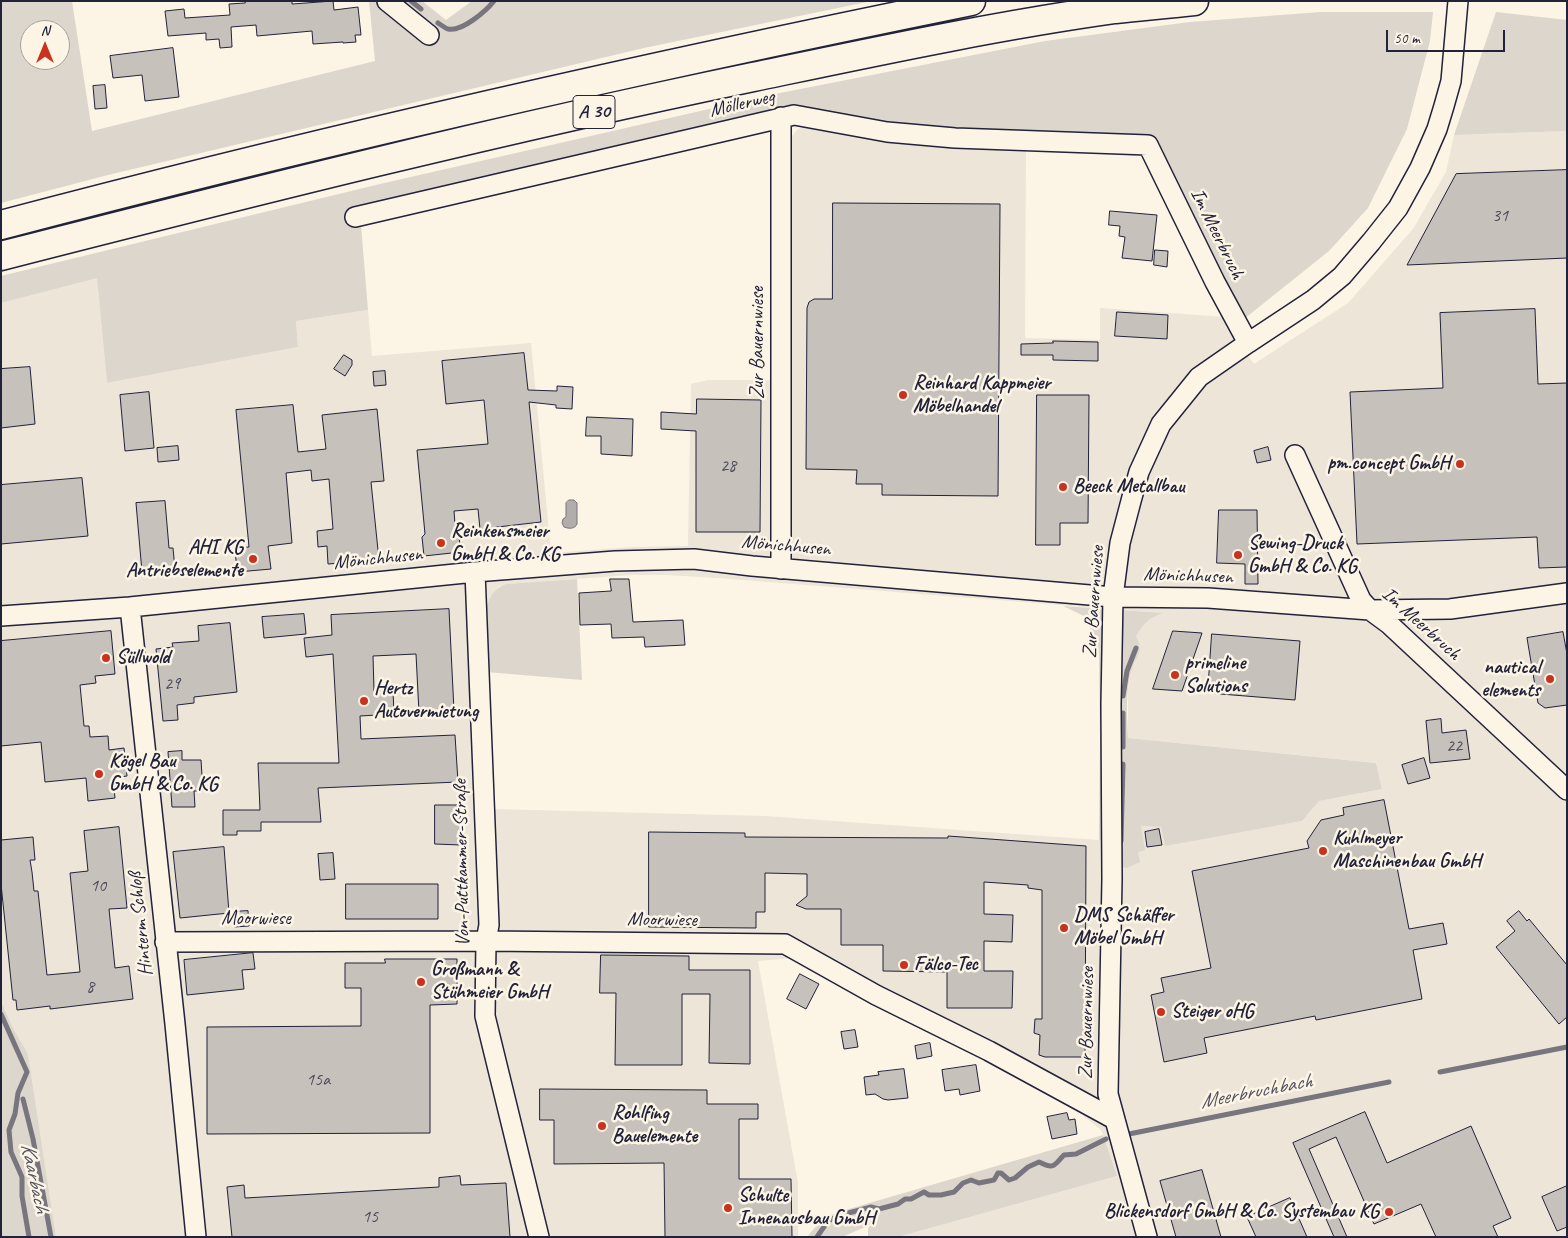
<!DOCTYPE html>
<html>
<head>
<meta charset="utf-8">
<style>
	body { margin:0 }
	#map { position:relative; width:1568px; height:1238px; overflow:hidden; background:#fcf5e5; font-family:Caveat,sans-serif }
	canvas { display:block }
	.frame { position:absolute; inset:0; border:2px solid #22223b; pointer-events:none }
	.north { position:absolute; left:20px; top:20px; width:50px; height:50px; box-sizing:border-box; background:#fcf5e5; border:1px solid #a5a1a1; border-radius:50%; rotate:0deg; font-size:14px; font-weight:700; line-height:20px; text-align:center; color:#22223b }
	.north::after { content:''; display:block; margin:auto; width:18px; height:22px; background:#c8321e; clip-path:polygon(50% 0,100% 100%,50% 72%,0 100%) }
	.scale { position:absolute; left:1386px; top:30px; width:119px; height:22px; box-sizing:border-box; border:2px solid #22223b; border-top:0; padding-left:6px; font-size:15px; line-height:18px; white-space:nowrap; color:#22223b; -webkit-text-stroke:4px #fcf5e5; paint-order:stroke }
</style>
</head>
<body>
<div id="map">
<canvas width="1568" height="1238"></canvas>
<div class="frame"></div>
<div class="north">N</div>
<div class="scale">50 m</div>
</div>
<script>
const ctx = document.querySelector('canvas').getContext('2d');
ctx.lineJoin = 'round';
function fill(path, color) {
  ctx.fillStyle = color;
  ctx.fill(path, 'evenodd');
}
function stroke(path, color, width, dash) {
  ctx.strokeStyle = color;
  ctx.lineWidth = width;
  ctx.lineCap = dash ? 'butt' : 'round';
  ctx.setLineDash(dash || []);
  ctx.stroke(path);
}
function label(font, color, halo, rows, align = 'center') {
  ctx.font = font + ' Caveat,sans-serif';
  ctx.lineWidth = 5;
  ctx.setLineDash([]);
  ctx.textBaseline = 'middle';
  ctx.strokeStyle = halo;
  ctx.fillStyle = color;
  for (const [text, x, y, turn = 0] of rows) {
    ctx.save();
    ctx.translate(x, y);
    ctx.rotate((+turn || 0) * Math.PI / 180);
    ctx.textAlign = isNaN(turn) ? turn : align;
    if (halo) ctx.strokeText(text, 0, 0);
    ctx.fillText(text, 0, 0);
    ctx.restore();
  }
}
fill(new Path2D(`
	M815 123 1026 147 1025 338 1100 340V308L1225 317 1234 335 1254 364 1348 303 1413 229 1446 172 1454 135 1567 131V1237H898L1117 1176 1103 1135 1101 1130 1081 1114 986 1057 794 958 758 961 798 1183V1237H56L28 1054 13 1028 1 1001V303L97 277 107 383 298 347 296 321 368 310 372 356 531 343 551 553 633 547 688 546 691 384 708 380H788L791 137 798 129ZM631 575H666L718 578 1162 613 1154 616 1142 625 1136 636 1139 653 1132 669 1128 689V738L1376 763 1382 789 1319 801 1302 821 1165 845 1161 827 1141 826 1138 852 1127 868 1115 840H1099L765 816 493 809 484 617 498 587 506 584Z`), '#ece5d8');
fill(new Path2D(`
	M1 1H72L92 131 375 61 369 1H422L446 20 472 1H872L644 48 108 175 1 203ZM30 30H60V60H30Z
	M1320 12H1433L1430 41 1407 129 1368 208 1329 251 1244 319 1209 255 1159 148 815 123 760 131 361 225 368 310 296 321 298 347 107 383 97 278 1 303V276L380 184 775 94 1045 41 1190 22Z
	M1496 12 1567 20V131L1454 135Z
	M577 579 582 680 486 672C485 647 475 595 506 584Z
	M1063 606 1164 613C1149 617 1144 623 1136 636 1144 651 1137 655 1132 669 1125 690 1127 716 1128 738L1376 763 1382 789 1319 801 1302 821 1165 846 1161 827 1141 826 1145 850 1138 852 1140 862 1127 868 1118 866 1115 840H1099L1100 735 1099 655 1091 630 1084 616Z
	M1 1001 13 1028 28 1054 56 1237H1Z
	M1103 1135 1117 1176 898 1237H868V1228L872 1224 842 1237H807L823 1218 842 1211Z`), '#dcd6cc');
const water = new Path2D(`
	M569 500H574L577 503V524C575 529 569 529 564 527L562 523 563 519 566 517V503Z`);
fill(water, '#b2adab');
stroke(water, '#78757e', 1);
stroke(new Path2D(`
	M411 1 421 9
	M438 23C441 25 445 28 448 29 462 32 486 11 494 1
	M1123 696 1127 671 1136 648
	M1123 713V747
	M1121 841 1123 764
	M1 1014 27 1072 18 1093 15 1114 9 1130 11 1152 22 1177V1196L29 1237
	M1440 1072 1567 1047
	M23 1099 33 1139 51 1237
	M1129 1134 1389 1082
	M817 1237 828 1221 841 1215 871 1207 879 1209 898 1204 905 1199H911L924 1192 929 1195H941L954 1192 963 1183 971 1180 979 1183 994 1180 998 1173H1001L1009 1180 1015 1178 1028 1167 1039 1162C1055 1170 1054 1165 1064 1155L1076 1154 1106 1139`), '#78757e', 5);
const building = new Path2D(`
	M245 1H292V4L333 1 334 10 358 7 361 35H355L356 42 343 43V42L313 44 312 31 257 36 256 25 231 27 232 47 220 48 219 39 206 40V33L168 36 165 11 184 9 185 18 230 15 229 4 245 3Z
	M173 48 179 97 145 101 142 75 113 78 110 56Z
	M105 85 107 108 95 109 93 86Z
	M1567 170V258L1407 265 1456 174Z
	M833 203 1000 204 998 496 882 495V484H856L857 470 806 469 807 308 809 302 814 299H832Z
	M1110 211 1157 215 1152 261 1122 258 1125 237 1119 236 1120 226 1109 225Z
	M1155 250 1168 251 1167 267 1154 265Z
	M1535 309 1538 384 1567 383V567L1539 568 1537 537 1357 544 1350 392 1443 388 1440 313Z
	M1117 312 1168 315 1167 339 1115 336Z
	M1053 341 1098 342V361L1053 360V355H1021V344L1053 343Z
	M524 353 528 390 557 391V386L573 387 572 409 556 408V405L529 402 541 522 480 529 478 509 454 511 456 537H459L461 552 424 556 422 537 425 534 417 450 488 444 484 400 446 404 442 361Z
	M344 355 352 360V365L345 376 334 369Z
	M30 367 35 424 1 428V369Z
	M385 371 386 385 374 386 373 372Z
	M149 392 154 448 125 451 120 395Z
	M1037 395H1089L1088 523H1060V545H1036Z
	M697 399 761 400 760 532H696V431L661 429V412L696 414Z
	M293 405 298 452 326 449 322 415 377 409 384 481 371 482 379 560 328 564 327 546 318 547 317 531 333 529 329 479 312 481 311 470 286 473 292 543 268 546 271 569 237 572 235 548 249 547 236 410Z
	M587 417 633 419 632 456 601 454V436H586Z
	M178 446 179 460 158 462 157 448Z
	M1268 447 1271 460 1257 463 1254 451Z
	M82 478 88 536 1 544V485Z
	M165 501 169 548H173L175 569 142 572 136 503Z
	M1219 510H1257L1258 584H1245V564L1217 563Z
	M610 579H629L633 622 683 620 685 645 645 647 644 637 612 638 611 624 580 625 579 593 611 591Z
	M449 609 454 711 419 713 416 654 373 656 374 691 393 690 394 714 360 716 361 739 455 735 458 782 318 788 321 822H261V831H237V835H223V810H260L258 763H339L333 654 306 657 304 638 332 635 331 615Z
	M304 614 306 634 264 638 262 617Z
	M230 623 237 692 194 697V703L177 705 178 720 163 721 156 649 173 647 172 643 199 641 198 626Z
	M111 631 115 674 95 676 96 683 80 685 84 726H89L90 737 108 736 109 750 124 748 127 776 113 778 115 798 88 801 86 778 45 782 41 742 1 746V641Z
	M1173 631 1202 633 1182 691 1153 689Z
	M1563 632 1567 654V705L1545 708 1538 703 1527 638Z
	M1212 634 1300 641 1295 700 1208 693Z
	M1441 719 1442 733 1466 730 1470 759 1430 763 1426 721Z
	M182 751V760H201L203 791H194L195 807H172L168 752Z
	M1424 758 1430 778 1408 784 1402 765Z
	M1384 800 1409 929 1443 923 1447 944 1413 950 1422 999 1316 1020 1315 1016 1204 1038 1207 1053 1164 1062 1151 995 1164 992 1161 978 1211 968 1192 871 1309 848 1307 841 1321 820 1344 815 1343 808Z
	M435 805H460L461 845 435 844Z
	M119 827 127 908 109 909 115 968 129 966 133 999 50 1009V1006L17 1010 16 1000H13L1 884V840L33 837 35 860H30L32 872 34 891H38L47 975 80 972 70 873 88 871 84 831Z
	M1159 829 1162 845 1147 847 1145 832Z
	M649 832 745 833V837L948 838V836L1086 846 1085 1057H1045L1039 1055 1040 1035 1034 1033 1035 1019H1042V890L1028 888V885L984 882V914L1013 915 1012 942 984 941V971H1013L1012 1008H947V972L883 971V945H841V909H806L796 905 807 896V874L765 873V912H756V928L649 927Z
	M224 847 229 913 180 918 173 852Z
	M333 853 335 879 320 880 318 854Z
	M346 884H438V919H346Z
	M248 911 249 926 234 927 232 912Z
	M1519 911 1527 921 1529 919 1567 965V1017L1559 1024 1496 947 1515 931 1507 921Z
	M253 953 255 969 242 970 244 989 187 995 184 960Z
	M601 955 689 956V970H750V1064L709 1063 710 994H682V1065H615L616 993H600Z
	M385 959H457V1004L430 1005V1133L207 1134V1027L361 1026V988H345V963H385Z
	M800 974 819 984 806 1009 787 999Z
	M855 1030 858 1047 844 1049 841 1032Z
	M930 1043 932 1056 917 1059 915 1046Z
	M976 1065 980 1091 960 1095 959 1089 945 1091 942 1070Z
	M904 1069 908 1098 888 1100 883 1099 875 1094 866 1095 864 1077 879 1075 878 1072Z
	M540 1089 707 1090V1104H758V1119H739V1179H791L792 1237H665L664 1163 554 1164V1120H540Z
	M1365 1112 1387 1163 1471 1126 1511 1218 1493 1226 1498 1237H1436L1421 1204 1374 1224 1336 1137 1309 1149 1347 1237H1334L1293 1143Z
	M1067 1113 1069 1120 1075 1119 1077 1134 1052 1139 1047 1117Z
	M1202 1170 1221 1237H1176L1160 1181Z
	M460 1176 461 1185 506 1183 510 1237H232L227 1187 244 1185 245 1198 439 1187V1178Z
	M1567 1186V1227L1557 1231 1542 1197Z
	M1290 1198 1307 1237H1256L1247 1217Z`);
fill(building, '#c6c1bb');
stroke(building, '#22223b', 1);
const minor = new Path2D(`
	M387 1 429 35
	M781 117V569
	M355 217 794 115 887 132 955 138 1148 145 1215 282 1248 343
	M1295 455 1361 600 1370 610 1389 624 1567 790
	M475 572 489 925 486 941 485 1016 539 1237
	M130 607 175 1024 196 1237
	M1 616 130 607 475 572 615 561 694 559 752 566 1113 597 1208 598 1370 610 1450 609 1567 593
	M165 942 486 941 785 944 876 995 989 1051 1114 1119
	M1147 1237 1108 1094 1112 879 1111 704 1113 597 1120 543 1131 501 1139 472 1161 424 1199 377 1248 343 1313 300 1342 276 1371 242 1398 208 1420 168 1437 129 1444 106 1451 81 1458 1`);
const highway = new Path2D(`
	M1 225C322 140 646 67 971 1
	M1 256C251 192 501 129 753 77 873 52 994 26 1115 9 1141 6 1168 4 1194 1`);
stroke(minor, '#22223b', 22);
stroke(highway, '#22223b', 31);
stroke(minor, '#fcf5e5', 19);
stroke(highway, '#fcf5e5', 28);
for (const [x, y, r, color] of [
	[903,395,5,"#c8321e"],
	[1460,464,5,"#c8321e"],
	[1063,487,5,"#c8321e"],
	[441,543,5,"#c8321e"],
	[1238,555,5,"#c8321e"],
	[253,559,5,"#c8321e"],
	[106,658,5,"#c8321e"],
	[1175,675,5,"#c8321e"],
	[1550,679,5,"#c8321e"],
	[364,701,5,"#c8321e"],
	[99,774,5,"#c8321e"],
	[1323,851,5,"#c8321e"],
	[1064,928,5,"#c8321e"],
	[904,965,5,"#c8321e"],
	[421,982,5,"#c8321e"],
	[1161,1012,5,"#c8321e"],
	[602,1126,5,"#c8321e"],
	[728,1208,5,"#c8321e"],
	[1389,1212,5,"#c8321e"]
]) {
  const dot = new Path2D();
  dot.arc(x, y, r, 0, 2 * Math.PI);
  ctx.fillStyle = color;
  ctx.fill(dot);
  stroke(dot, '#fcf5e5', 2);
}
label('18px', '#4b4a5b', null, [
	["31",1500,216],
	["28",728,466],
	["29",172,684],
	["22",1454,746],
	["10",98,886],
	["8",90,987],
	["15a",318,1080],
	["15",370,1217]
]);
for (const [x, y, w] of [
	[594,112,42]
]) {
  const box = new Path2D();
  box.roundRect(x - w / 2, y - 16.5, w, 33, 4);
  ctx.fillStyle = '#fcf5e5';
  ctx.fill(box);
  stroke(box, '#22223b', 1);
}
label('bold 19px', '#22223b', null, [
	["A 30",594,112]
]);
label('20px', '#22223b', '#fcf5e5', [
	["Möllerweg",742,104,-13],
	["Im Meerbruch",1217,234,64],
	["Zur Bauernwiese",758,343,-90],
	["Mönichhusen",786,546,5],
	["Mönichhusen",378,559,-6],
	["Mönichhusen",1188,576,2],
	["Zur Bauernwiese",1094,602,-86],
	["Im Meerbruch",1421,624,42],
	["Von-Puttkammer-Straße",462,863,-91],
	["Moorwiese",256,919],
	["Moorwiese",662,920,1],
	["Hinterm Schloß",141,924,-96],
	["Zur Bauernwiese",1087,1023,-89]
]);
label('bold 20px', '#22223b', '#fcf5e5', [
	["Reinhard Kappmeier",913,384],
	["Möbelhandel",913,407],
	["pm.concept GmbH",1450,464,"right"],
	["Beeck Metallbau",1073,487],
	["Reinkensmeier",451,532],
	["GmbH & Co. KG",451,555],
	["Sewing-Druck",1248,544],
	["GmbH & Co. KG",1248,567],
	["AHI KG",243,548,"right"],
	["Antriebselemente",243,571,"right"],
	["Süllwold",116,658],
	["primeline",1185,664],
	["Solutions",1185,687],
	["nautical",1540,668,"right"],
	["elements",1540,691,"right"],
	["Hertz",374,689],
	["Autovermietung",374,712],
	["Kögel Bau",109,762],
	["GmbH & Co. KG",109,785],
	["Kuhlmeyer",1333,839],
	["Maschinenbau GmbH",1333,862],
	["DMS Schäffer",1074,916],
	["Möbel GmbH",1074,939],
	["Fälco-Tec",914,965],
	["Großmann &",431,970],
	["Stühmeier GmbH",431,993],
	["Steiger oHG",1171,1012],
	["Rohlfing",612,1114],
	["Bauelemente",612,1137],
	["Schulte",738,1196],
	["Innenausbau GmbH",738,1219],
	["Blickensdorf GmbH & Co. Systembau KG",1379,1212,"right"]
], 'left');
label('italic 21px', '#545362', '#fcf5e5', [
	["Meerbruchbach",1256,1092,-11],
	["Kaarbach",34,1178,78]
]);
</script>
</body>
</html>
